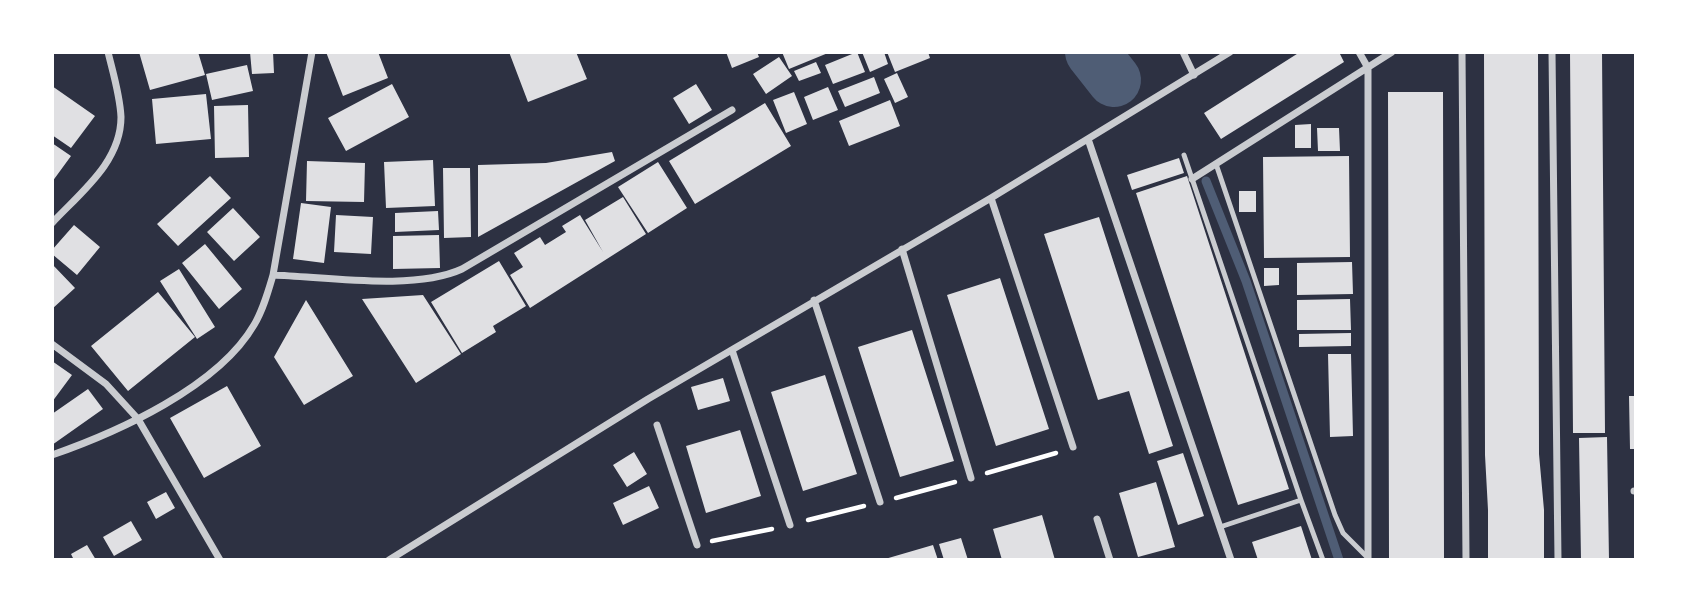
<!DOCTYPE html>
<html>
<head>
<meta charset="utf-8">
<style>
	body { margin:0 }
	#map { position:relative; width:1688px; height:612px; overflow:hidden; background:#2d3142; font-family:"Fira Sans Condensed",sans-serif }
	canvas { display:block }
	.frame { position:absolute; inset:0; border:54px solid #fff; pointer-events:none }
</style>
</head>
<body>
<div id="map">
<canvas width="1688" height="612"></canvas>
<div class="frame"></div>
</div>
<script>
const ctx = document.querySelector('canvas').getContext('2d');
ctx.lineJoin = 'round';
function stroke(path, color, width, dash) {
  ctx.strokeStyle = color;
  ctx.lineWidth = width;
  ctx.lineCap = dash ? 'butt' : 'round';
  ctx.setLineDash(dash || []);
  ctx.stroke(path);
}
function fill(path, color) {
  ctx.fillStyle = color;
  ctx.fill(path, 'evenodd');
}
stroke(new Path2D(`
	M1206 181 1246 281 1339 560`), '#4f5d75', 9);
stroke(new Path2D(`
	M1092 52 1114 80`), '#4f5d75', 54);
fill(new Path2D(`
	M139 52H198L205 75 150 90Z
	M250 52H273L274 73 252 74Z
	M326 52H378L388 78 343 96Z
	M509 52H576L587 79 528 102Z
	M726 52H757L759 57 732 68Z
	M782 52H828V53L789 69Z
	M857 52 865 72 833 84 825 65Z
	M862 52H884L888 64 870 72Z
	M887 52H928L930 58 895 72Z
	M1300 52H1339L1344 62 1221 139 1204 113Z
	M1484 52H1538L1539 454 1544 510V560H1488V510L1485 455Z
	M1570 52H1602L1605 433H1573Z
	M779 57 792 76 766 94 753 74Z
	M816 62 821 73 799 81 794 71Z
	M247 65 253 91 212 100 206 74Z
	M897 73 908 97 895 103 884 79Z
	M874 77 880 93 845 107 838 91Z
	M392 84 409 117 346 151 328 118Z
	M696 84 712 110 689 124 673 98Z
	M52 86 95 116 71 148 52 135Z
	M828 87 838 110 813 120 804 97Z
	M794 92 807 124 786 133 773 100Z
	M1388 92H1443L1444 560H1389Z
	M206 94 211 139 156 144 152 99Z
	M890 100 900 126 849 146 839 121Z
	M765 103 791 146 695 204 669 161Z
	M248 105 249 157 215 158 214 106Z
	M1311 124V148H1295V125Z
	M1317 128H1339L1340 151H1318Z
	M52 143 71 156 52 182Z
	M612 152 615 161 478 237V165L546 163Z
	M1349 156 1350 257 1264 258 1263 157Z
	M1179 158 1184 173 1132 190 1127 175Z
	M433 160 435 206 386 208 384 162Z
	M307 161 365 163 364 202 306 201Z
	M658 162 687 208 648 233 618 187Z
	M443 168H470L471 237 444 238Z
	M210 176 231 198 178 246 157 224Z
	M1187 176 1289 489 1238 505 1136 193Z
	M1239 191H1256V212H1239Z
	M623 197 646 234 530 308 510 275 523 267 514 253 540 237 545 245 566 232 562 226 580 215 603 252 585 220Z
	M301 203 331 207 324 263 293 259Z
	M233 208 260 237 234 261 207 232Z
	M438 211 439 230 395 232V213Z
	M336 215 373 217 371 254 334 252Z
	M1099 217 1173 446 1149 454 1129 391 1098 400 1044 234Z
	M74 225 100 247 77 275 52 254V250Z
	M439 235 440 268 393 269V236Z
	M205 244 242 289 219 309 182 263Z
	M499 261 526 306 493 326 496 332 462 353 431 302Z
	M1352 262 1353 294 1297 295V263Z
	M52 264 75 288 52 309Z
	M1264 268H1279V285L1264 286Z
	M179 269 215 327 197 339 160 281Z
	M1000 278 1049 429 996 446 947 295Z
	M158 292 195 337 128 391 91 346Z
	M423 295 461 354 416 383 362 299Z
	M1350 299 1351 330H1297V300Z
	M306 300 353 376 304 405 274 357Z
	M912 330 954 461 900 477 858 347Z
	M1351 333V346L1299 347V334Z
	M1328 354H1351L1353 436 1330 437Z
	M52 361 72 375 52 402Z
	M825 375 857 474 803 491 771 392Z
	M723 378 730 401 698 410 691 387Z
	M227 386 261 446 204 478 170 418Z
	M88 389 103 409 52 445V414Z
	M1629 396H1636V449H1630Z
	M740 430 761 496 706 513 686 446Z
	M1607 437 1609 560H1581L1579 438Z
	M634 452 647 474 627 487 613 465Z
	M1183 453 1204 516 1178 525 1157 461Z
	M1156 482 1175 547 1138 557 1119 493Z
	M649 486 659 508 623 525 613 503Z
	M166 492 175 508 156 519 147 502Z
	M1042 515 1055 560H1002L993 529Z
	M131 521 142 540 114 556 103 537Z
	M1301 526 1312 560H1258L1252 542Z
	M961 538 968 560H944L939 544Z
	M87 545 96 560H74L71 554Z
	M933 545 938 560H885V559Z`), '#e0e0e3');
stroke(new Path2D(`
	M987 473 1056 453
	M896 498 955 482
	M808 520 864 506
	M712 541 772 529`), '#fff', 4.5);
stroke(new Path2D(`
	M1184 155 1301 500 1323 560
	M1216 164 1335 515 1343 533 1367 557
	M1220 527 1301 500`), '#caccd0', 5);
stroke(new Path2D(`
	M1183 52 1194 75
	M1359 52 1368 68V560
	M1462 52 1466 560
	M1552 52 1558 560
	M1088 139 1231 560
	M1192 179 1392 52
	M991 198 1073 447
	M52 223C81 192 121 162 121 117 120 95 113 73 108 52
	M902 249 971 478
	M273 275C327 277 414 291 462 269L732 110
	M814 300 880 502
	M52 344 106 384 138 419 220 560
	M732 350 790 525
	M657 425 697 545
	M52 455C118 432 218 387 254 325 263 310 268 292 273 275L312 52
	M1634 491H1636
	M1097 519 1110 560
	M389 560 648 399 991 198 1230 52`), '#caccd0', 7);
</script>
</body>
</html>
